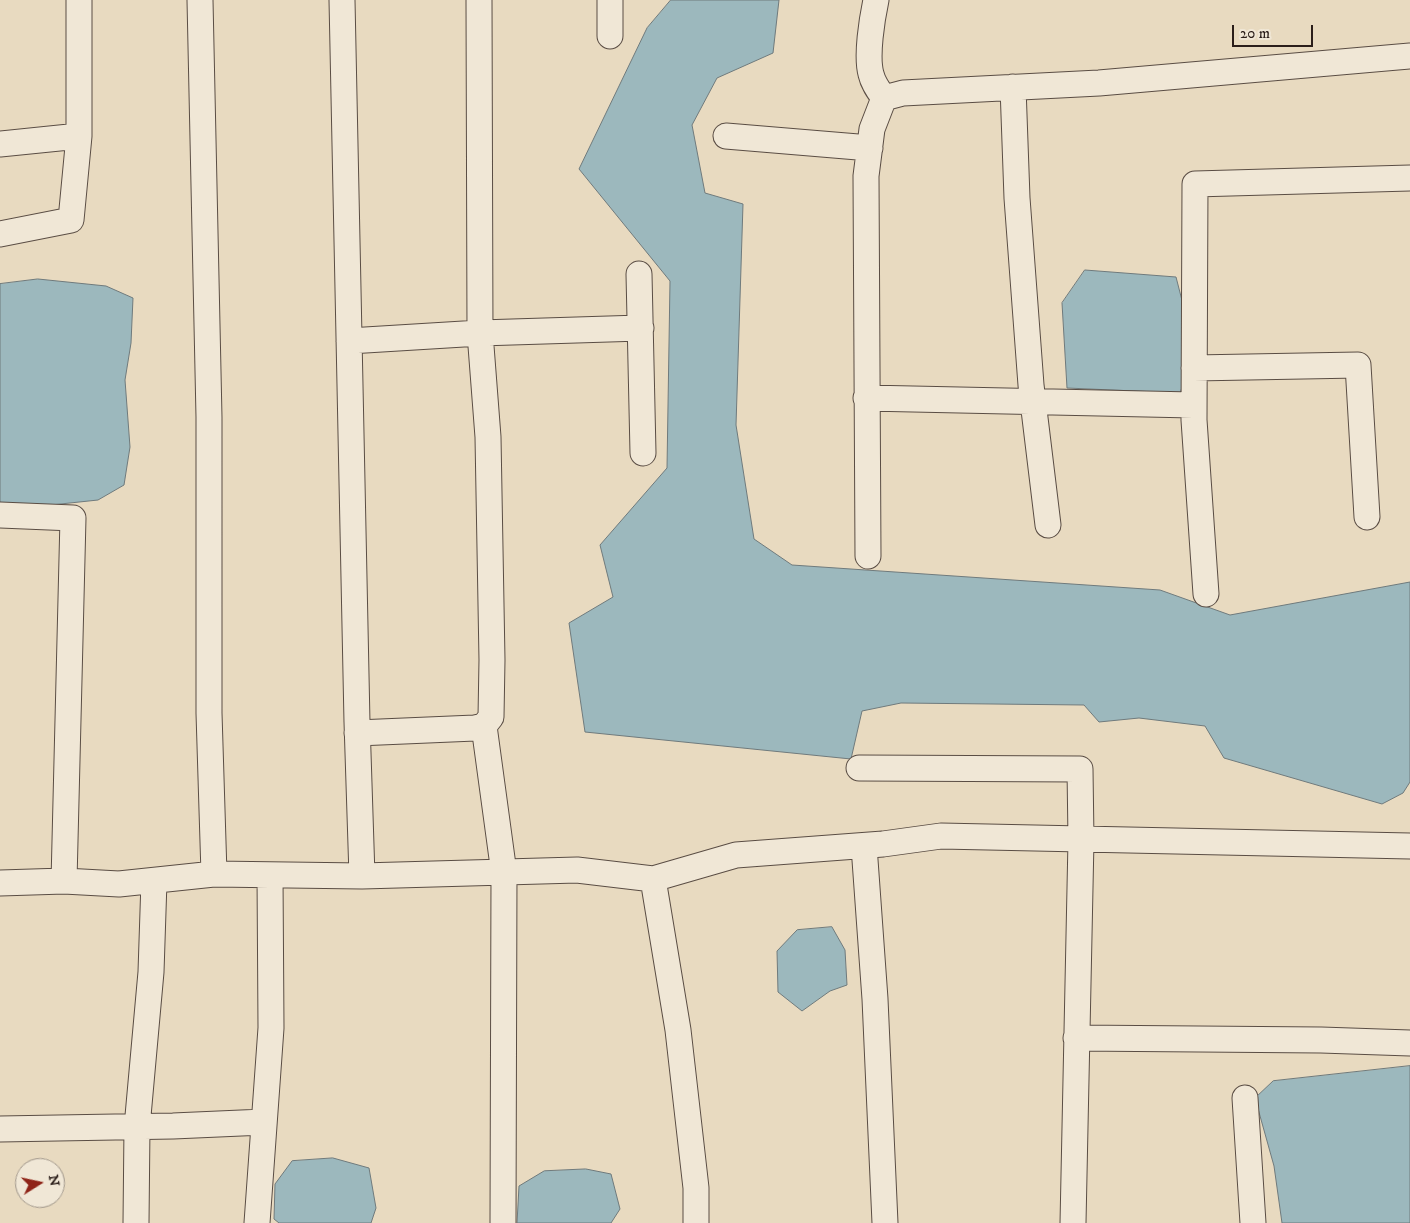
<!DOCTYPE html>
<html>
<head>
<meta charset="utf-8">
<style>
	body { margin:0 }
	#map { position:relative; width:1410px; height:1223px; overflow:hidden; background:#e8dac0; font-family:"IM FELL DW Pica",serif }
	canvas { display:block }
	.north { position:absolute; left:15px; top:1158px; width:50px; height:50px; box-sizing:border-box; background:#f0e7d6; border:1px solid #a1978b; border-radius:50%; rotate:80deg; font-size:14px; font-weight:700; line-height:20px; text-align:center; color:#2b1e1a }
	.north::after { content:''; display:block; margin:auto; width:18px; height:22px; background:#8f2418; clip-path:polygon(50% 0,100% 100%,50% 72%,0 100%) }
	.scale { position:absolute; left:1232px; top:25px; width:81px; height:22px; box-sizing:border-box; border:2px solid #2b1e1a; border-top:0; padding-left:6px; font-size:15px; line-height:18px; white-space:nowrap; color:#2b1e1a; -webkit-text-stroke:4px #f0e7d6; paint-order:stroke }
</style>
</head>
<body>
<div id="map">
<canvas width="1410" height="1223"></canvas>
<div class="north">N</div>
<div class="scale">20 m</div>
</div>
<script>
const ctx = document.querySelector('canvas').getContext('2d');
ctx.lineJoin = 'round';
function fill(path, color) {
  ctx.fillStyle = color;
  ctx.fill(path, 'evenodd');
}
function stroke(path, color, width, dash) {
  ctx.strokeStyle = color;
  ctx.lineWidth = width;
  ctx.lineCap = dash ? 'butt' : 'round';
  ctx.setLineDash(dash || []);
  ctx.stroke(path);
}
const water = new Path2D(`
	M671 0H779L773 53 717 78 692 125 705 193 743 204 736 425 754 539 792 565 1160 590 1230 615 1410 582V782L1403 793 1382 804 1224 758 1205 726 1139 718 1099 722 1084 705 901 703 862 711 851 759 585 732 569 623 613 597 600 545 667 468 670 281 579 169 647 28Z
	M1085 270 1176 277 1186 316 1188 371 1180 393 1067 388 1062 303Z
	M38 279 106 286 133 298 131 343 125 380 130 447 124 485 98 500 23 508 0 506V284Z
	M832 927 845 950 847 985 830 991 802 1011 778 992 777 951 797 930Z
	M1410 1066V1223H1282L1274 1166 1255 1098 1273 1081Z
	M333 1158 369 1168 376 1208 371 1223H279L274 1219 275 1184 292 1161Z
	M586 1169 611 1174 620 1209 611 1223H517L519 1186 544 1171Z`);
fill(water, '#9cb8bd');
stroke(water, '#6f7a7c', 1);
const street = new Path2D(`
	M200 0 209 417V713L214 874
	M342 0 357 722 362 876
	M610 0V36
	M876 0C872 19 866 56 871 74 873 83 878 90 884 98
	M1013 87 1017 198 1031 385 1048 525
	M884 98 903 93 1099 83 1410 56
	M726 136 870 148
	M0 144 79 136
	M0 234 71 220 79 136V0
	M639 274 643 453
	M349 341 480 333 641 328
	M1194 368 1358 365 1367 517
	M866 398 1193 405
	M0 515 73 518 64 881
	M868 556 866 176 872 129 884 98
	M1206 594 1194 420 1195 184 1410 178
	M484 726 504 873 503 1223
	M357 733 475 728 484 726 491 717 492 660 488 437 480 333 479 0
	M859 768 1080 769 1081 840 1073 1223
	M864 846 875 999 885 1223
	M653 879 678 1030 696 1188V1223
	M0 883 64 881 119 884 214 874 362 876 577 870 653 879 736 855 883 844 941 836 1410 846
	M1076 1038 1321 1040 1410 1043
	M1245 1098 1253 1223
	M0 1129 173 1126 264 1122
	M136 1223 137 1127 151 972 154 881
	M257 1223 271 1028 270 875`);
stroke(street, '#5a4d44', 27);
stroke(street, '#f0e7d6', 25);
</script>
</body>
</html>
